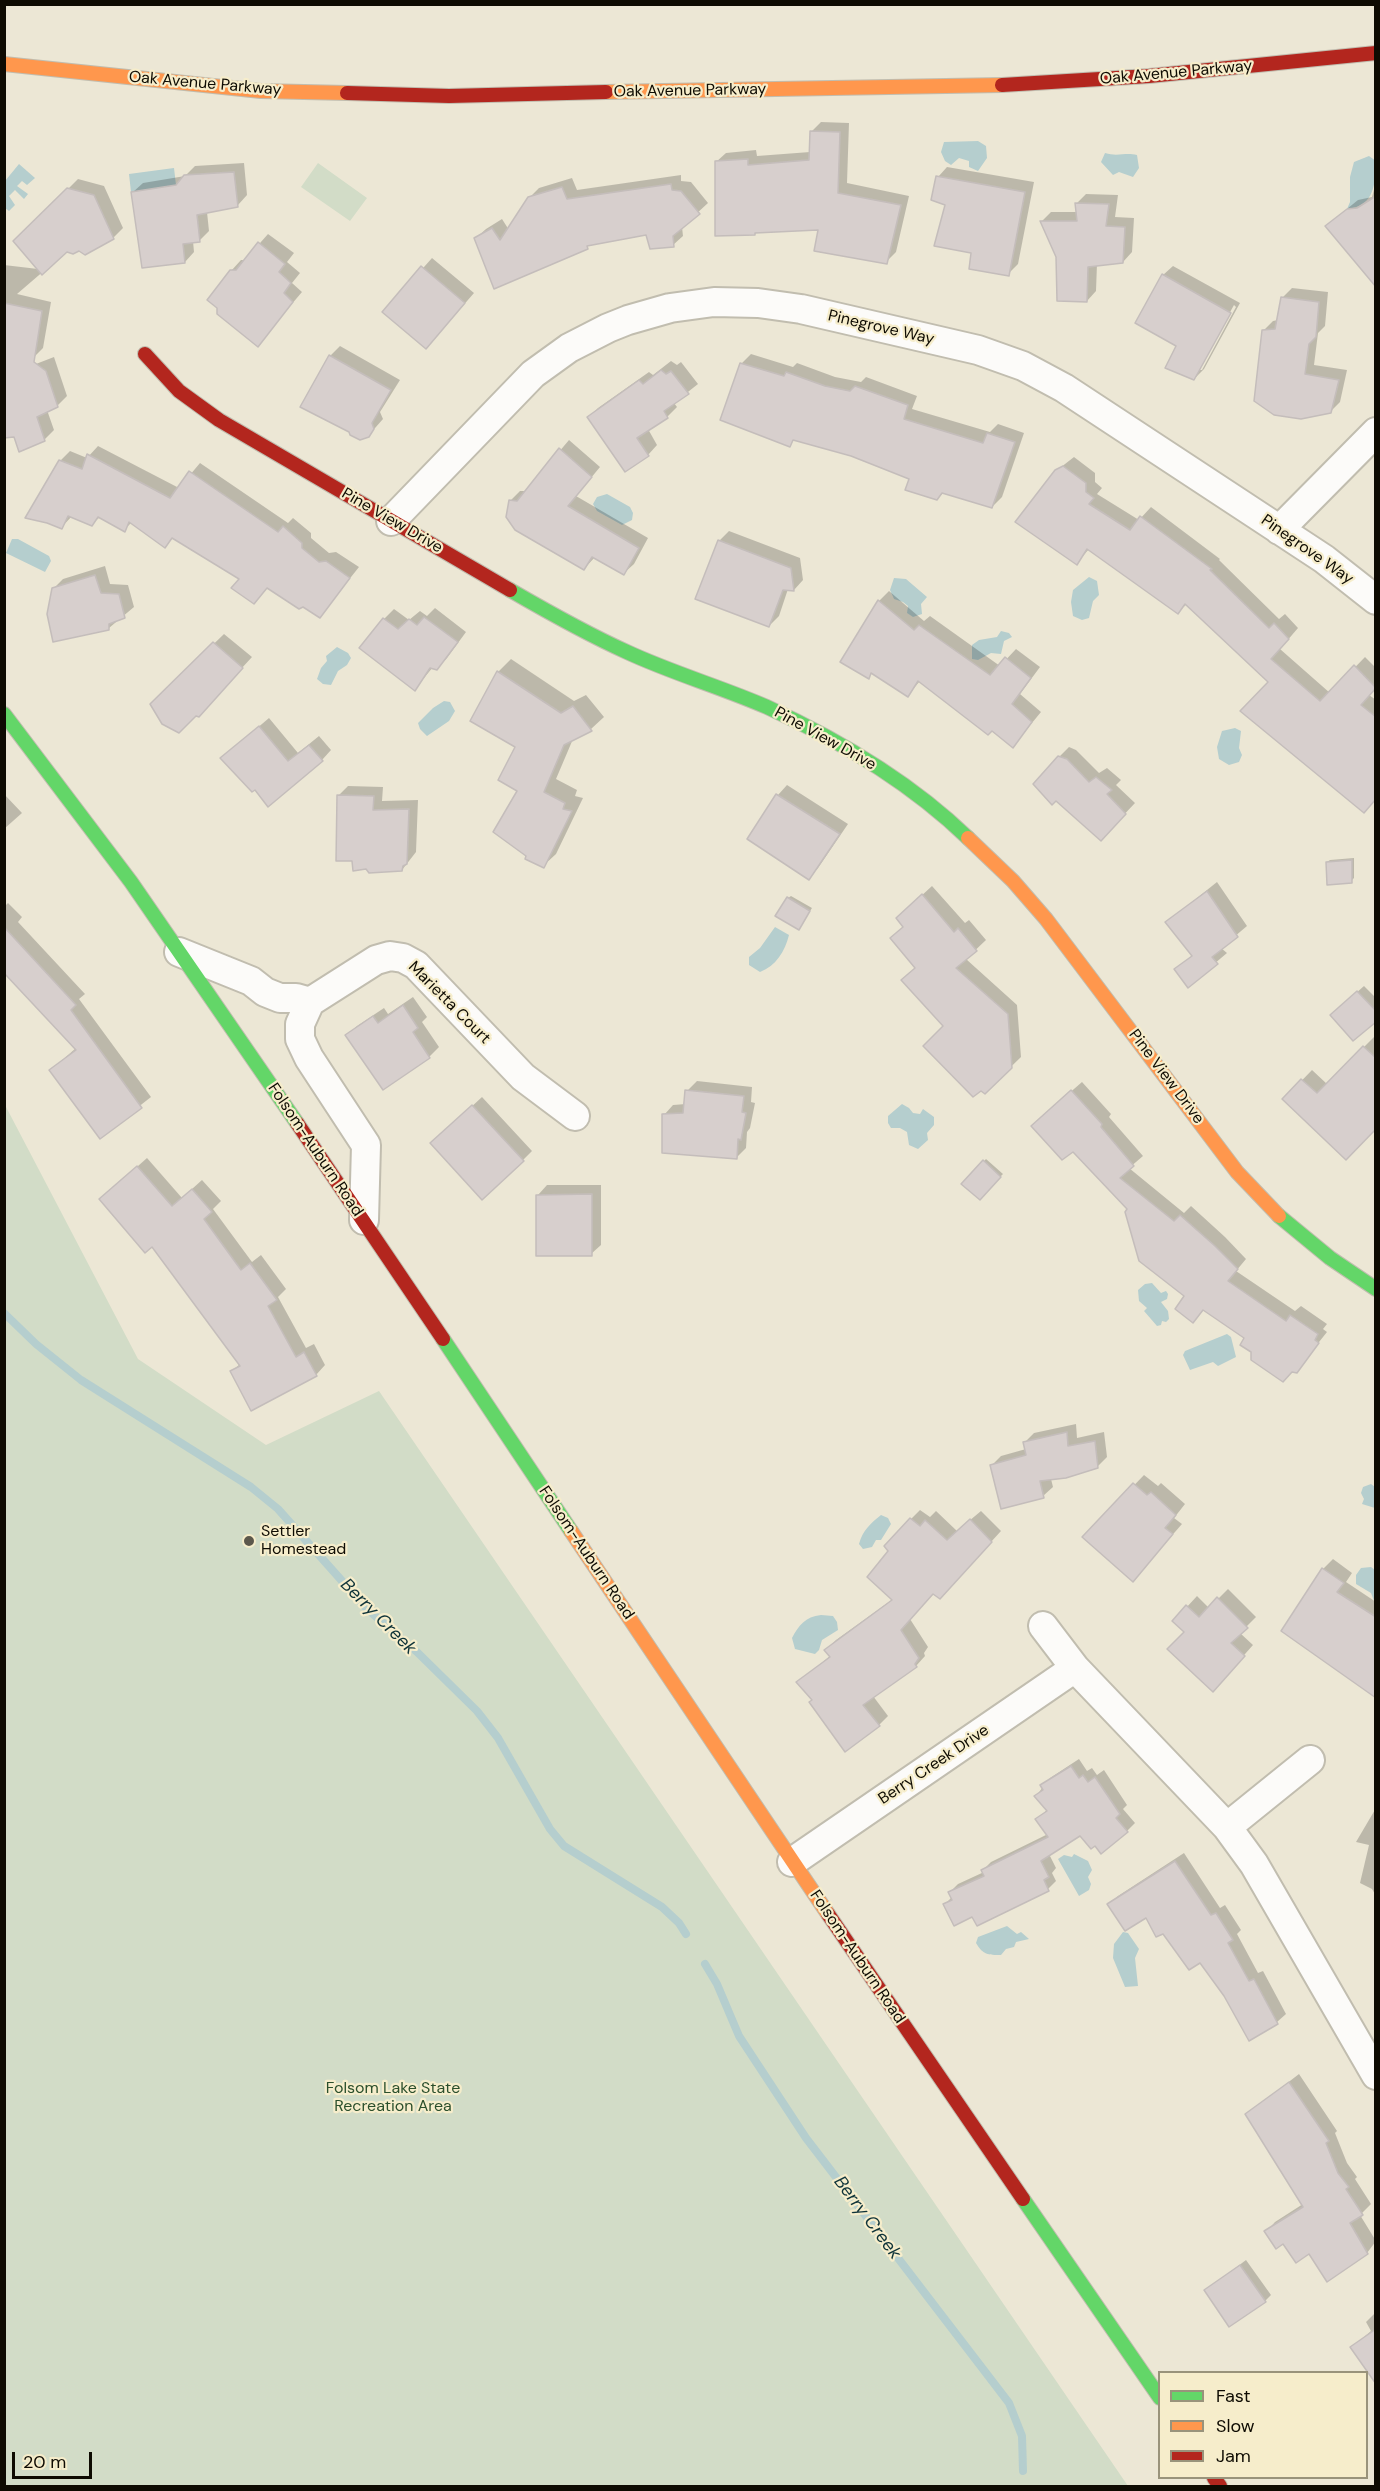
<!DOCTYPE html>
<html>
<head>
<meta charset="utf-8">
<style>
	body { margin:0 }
	#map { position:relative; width:1380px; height:2491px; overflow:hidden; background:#ece7d5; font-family:"DM Sans",sans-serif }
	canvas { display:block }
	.frame { position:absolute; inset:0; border:6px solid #0e0b02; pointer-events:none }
	.legend { position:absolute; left:1158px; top:2371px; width:210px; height:108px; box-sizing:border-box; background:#f6edcb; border:2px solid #99937b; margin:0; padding:8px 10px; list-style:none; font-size:18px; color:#0e0b02 }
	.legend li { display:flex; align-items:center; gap:12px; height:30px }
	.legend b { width:30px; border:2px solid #99937b }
	.scale { position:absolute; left:12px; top:2452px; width:80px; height:27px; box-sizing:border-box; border:3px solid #0e0b02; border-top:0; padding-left:8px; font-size:18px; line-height:21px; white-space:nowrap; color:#0e0b02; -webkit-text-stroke:4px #f6edcb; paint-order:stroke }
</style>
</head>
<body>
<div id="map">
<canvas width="1380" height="2491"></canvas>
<div class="frame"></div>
<ul class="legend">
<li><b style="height:8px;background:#63d668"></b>Fast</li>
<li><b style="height:8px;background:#ff974d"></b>Slow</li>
<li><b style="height:8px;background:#b3261e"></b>Jam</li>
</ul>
<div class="scale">20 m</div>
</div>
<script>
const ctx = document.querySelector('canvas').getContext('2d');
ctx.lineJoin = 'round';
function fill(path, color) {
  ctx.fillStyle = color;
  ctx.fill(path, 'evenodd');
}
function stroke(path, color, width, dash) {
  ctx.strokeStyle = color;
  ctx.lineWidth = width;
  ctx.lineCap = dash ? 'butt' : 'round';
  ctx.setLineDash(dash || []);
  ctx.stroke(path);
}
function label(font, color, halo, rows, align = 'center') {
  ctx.font = font + ' "DM Sans",sans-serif';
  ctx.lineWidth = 4.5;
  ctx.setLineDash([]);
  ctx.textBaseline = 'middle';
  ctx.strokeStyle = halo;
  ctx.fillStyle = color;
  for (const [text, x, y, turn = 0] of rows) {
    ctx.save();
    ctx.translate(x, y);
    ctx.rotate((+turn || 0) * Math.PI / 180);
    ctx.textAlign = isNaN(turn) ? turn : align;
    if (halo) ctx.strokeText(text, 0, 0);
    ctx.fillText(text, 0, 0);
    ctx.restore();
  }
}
fill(new Path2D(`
	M318 163 367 198 350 221 301 187Z
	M5 1105 138 1359 266 1445 379 1391 1128 2486H5Z`), '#d2dcc7');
fill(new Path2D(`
	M978 141 986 146 987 158 978 171 969 167V161L959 158 951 165 945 161 941 152 944 142Z
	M1105 153C1118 157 1125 152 1137 155L1139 168 1133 177 1119 172 1113 175 1101 162Z
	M1369 156 1376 161C1375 184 1375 206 1347 209L1350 202V177L1354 162Z
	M19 164 35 178 27 185 22 181 17 186 28 194 24 199 15 190 9 196 15 205 9 211 5 208V181Z
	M174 168 176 185 131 192 129 174Z
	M607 494 630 507 633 513 632 520 622 525 597 511 593 504 597 497Z
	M12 539H18L49 556 51 561 45 572 6 553Z
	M1089 577 1097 581 1099 595 1093 601 1089 618 1082 620 1073 616 1071 602 1073 590Z
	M894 578 906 579 927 597 921 604 922 614 913 617 907 613 908 606 903 602 894 599 890 590Z
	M1001 631 1009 633 1012 637 1004 641 1001 654 991 653 978 660 972 659V645L979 640 997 637Z
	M337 647 348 653 351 658 347 665 338 671 331 685 323 684 317 679 321 668 327 661 326 656Z
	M444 701 450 702 455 711 449 721 427 736 420 729 418 723 433 708Z
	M1235 728 1241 731 1239 748 1242 755 1239 762 1229 765 1219 759 1217 747 1222 731Z
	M775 927 789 935C785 951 776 966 760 972L749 965V957L760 948Z
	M902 1104 909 1108 913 1113 920 1114 923 1109 934 1117V1125L927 1133 928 1140 918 1149 909 1145 907 1132 900 1128H891L888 1123V1116Z
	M1152 1283 1161 1293 1166 1291 1168 1294 1167 1299 1161 1302 1168 1311 1169 1319 1166 1322 1162 1321 1161 1325 1157 1326 1144 1311 1147 1308 1139 1301 1138 1290 1145 1284Z
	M1227 1334 1231 1337 1236 1357 1218 1366 1213 1362 1190 1370 1183 1355 1185 1351Z
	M1371 1484 1375 1487V1508L1362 1504 1364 1499 1361 1493 1363 1487Z
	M881 1515 888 1518 891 1524 881 1540H876L872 1547 863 1549 859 1544C863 1530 870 1524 881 1515Z
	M1371 1567 1375 1570V1603L1371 1593 1356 1584V1575L1361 1568Z
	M821 1615 833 1616 837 1622 838 1630 822 1640 819 1650 815 1654 795 1649 792 1638C799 1625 805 1617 821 1615Z
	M1074 1854 1088 1861 1092 1870 1088 1877 1091 1884 1089 1890 1079 1896 1058 1859 1064 1855 1072 1857Z
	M1007 1926 1017 1934 1021 1932 1029 1939 1016 1942 1014 1947 1006 1949 1001 1955C988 1955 983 1955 976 1943L978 1937Z
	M1123 1932 1128 1933 1139 1949 1135 1958 1138 1986 1125 1987 1113 1958 1114 1944Z`), '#b5cece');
fill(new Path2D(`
	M821 122 849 123 847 183 909 196 896 252 886 262 820 228 758 231 755 234 716 162 726 153 756 150 757 156 810 152 811 132Z
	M244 163 247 195 238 205 207 212 209 231 199 241H193L194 252 185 262 133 192 143 183 185 176 195 166Z
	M947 167 1034 182 1018 264 1008 274 972 252 947 204 938 177Z
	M681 175V181L691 182 708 203 682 227 683 236 673 245 648 233 591 244 587 247 476 238 486 229 502 219 509 230 529 198 539 188 572 178 577 190Z
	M78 179 104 186 123 228 113 238 67 251 17 294 51 302 43 348 34 357 4 352V265L38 269 15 242Z
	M1376 182V271L1337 217 1358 200 1372 197Z
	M1086 194 1118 195 1115 217 1134 218 1132 252 1123 262 1097 264 1096 291 1087 301 1058 256 1042 221 1051 212H1077L1076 204Z
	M268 234 294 253 287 262 300 273 292 283 302 292 257 345 231 271 241 260H245Z
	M432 258 474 293 435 338 384 312Z
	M1173 266 1240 303 1204 369 1194 379 1178 345 1163 275ZM1234 305 1236 307 1202 370H1198Z
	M1292 288 1328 292 1325 326 1318 333 1314 365 1347 370 1340 402 1330 412 1263 331 1273 321 1278 320 1282 298Z
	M340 346 400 380 380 412 383 419 368 436 330 356Z
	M751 354 793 367 797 363 835 377 861 382 866 377 917 396 912 409 990 432 998 424 1024 433 1002 497 992 507 944 492 937 499 911 478 851 454 795 439 790 445 741 364Z
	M54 357 67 396 57 406 47 410 54 430 44 440 16 435 10 374Z
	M671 361 677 365 681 362 698 384 674 403 677 407 667 417 648 429 657 445 648 455 589 417 598 408 649 372 653 375Z
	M569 440 600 467 576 496 648 538 634 564 624 573 595 557 584 569 510 501 520 491H526Z
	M98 446 179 488 200 463 288 523 293 518 311 533V538L329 553 336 552 359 567 320 616 268 587 242 579 174 537 164 546 132 522 124 530 100 517 92 524 72 516 61 528 60 461 70 451 87 458Z
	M1074 457 1095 473V482L1102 488 1097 494 1139 520 1151 507 1220 559 1219 560 1279 619 1285 614 1298 628 1280 649 1330 693 1365 657 1376 668V688L1369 695 1376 700V801L1270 682 1187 604 1178 612 1089 549 1077 563 1056 471Z
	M729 531 800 558 803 580 794 590 788 589 779 616 769 626 719 541Z
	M105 566 110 584 128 585 134 607 109 628 53 589 63 579Z
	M889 591 924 621 930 616 1000 666 1016 649 1040 667 1020 694 1041 712 1013 746 920 681 908 695 873 672 868 677 842 661 879 601Z
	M435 608 466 632 447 658 437 668 433 667 415 689 384 619 394 609 409 620 420 611 427 616Z
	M224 634 252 657 208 705 152 704Z
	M511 659 574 701 586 695 604 717 591 729 573 739 556 779 577 790 575 796 583 798 556 854 543 866 519 791 517 746 498 672Z
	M269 718 298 753 319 736 331 750 322 760 255 788 222 758Z
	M1069 747 1076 750 1099 773 1107 768 1121 780 1116 785 1135 803 1101 839 1059 757Z
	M787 785 848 824 818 868 809 878 778 795Z
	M348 786 383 787 382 801 418 800 416 852 402 870 338 796Z
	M4 794 22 813 4 829Z
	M1354 858V878L1351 881 1327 862 1330 860Z
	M1217 882 1247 926 1221 948 1227 953 1188 986 1176 970 1193 955 1167 922Z
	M932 886 965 923 969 920 986 940 966 959 1017 1005 1021 1057 985 1092 945 1026 916 967 904 927 907 909Z
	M791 896 812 908 801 925 788 898Z
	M8 903 22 917 18 922 85 994 79 999 151 1097 100 1137 51 1070 76 1048 4 971V907Z
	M1364 986 1376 998V1020L1338 1009Z
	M413 997 427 1017 422 1022 439 1047 429 1057 347 1035 357 1026 384 1008 388 1014Z
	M1374 1037 1376 1128 1284 1099 1312 1070 1327 1084Z
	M697 1081 752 1087 751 1102 755 1103 750 1128 747 1132 746 1148 737 1157 664 1115 673 1105 686 1104 687 1091Z
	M1082 1082 1111 1114 1109 1117 1143 1156 1129 1168 1184 1213 1191 1206 1225 1237 1246 1259 1236 1271 1295 1311 1301 1306 1327 1324 1323 1329 1327 1332 1296 1371 1252 1351 1246 1337 1204 1309 1193 1321 1187 1296 1129 1209 1043 1116Z
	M482 1097 532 1151 523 1160 442 1134Z
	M147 1158 182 1198 202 1180 221 1201 213 1209 252 1262 261 1255 286 1289 278 1297 306 1348 314 1344 325 1365 316 1375 232 1371 240 1364 111 1190Z
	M986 1159 1003 1174 979 1198 963 1184Z
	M547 1185H601V1245L591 1254 538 1195Z
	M1076 1424 1077 1438 1104 1432 1107 1457 1098 1466 1051 1479 1053 1487 1043 1496 992 1465 1001 1456 1026 1449 1024 1443 1034 1433Z
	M1144 1475 1158 1486 1161 1483 1185 1504 1174 1518 1182 1524 1133 1580 1084 1537Z
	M920 1510 930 1517 936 1511 957 1531 981 1511 1001 1531 949 1588 934 1592 910 1619 928 1647 924 1653 925 1656 916 1666 873 1696 888 1716 879 1725 814 1699 799 1682 831 1655 826 1650 836 1640 893 1599 890 1551 911 1519Z
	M1333 1559 1352 1573 1346 1582 1376 1602V1690L1323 1569Z
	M1228 1589 1256 1617 1240 1633 1253 1645 1222 1680 1186 1632 1174 1621 1197 1596 1209 1608Z
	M1079 1759 1087 1771 1092 1768 1097 1775 1104 1770 1127 1805 1123 1809 1135 1823 1127 1831 1096 1844 1080 1834 1049 1854 1056 1868 1052 1873 1056 1881 1048 1889 972 1915 945 1904 952 1897 950 1892 958 1884 984 1872 983 1870 991 1862 1048 1834 1037 1819 1048 1809 1036 1796 1050 1778Z
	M1376 1808V1896L1372 1889 1360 1883 1369 1845 1356 1842Z
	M1184 1853 1220 1908 1225 1905 1241 1930 1237 1934 1258 1973 1263 1971 1286 2014 1277 2022 1250 2039 1225 1995 1200 1961 1146 1916 1109 1904 1118 1896Z
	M1299 2074 1337 2131 1335 2133 1347 2163 1357 2177 1355 2179 1371 2204 1360 2215 1376 2241 1367 2253 1309 2252 1283 2242 1266 2232 1275 2222 1303 2204 1247 2114Z
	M1246 2260 1271 2295 1265 2301 1206 2290Z
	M1375 2313 1376 2381 1352 2347 1371 2331 1366 2322Z`), '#0003');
stroke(new Path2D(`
	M4 1313 36 1344 81 1380 251 1487 278 1509 367 1609 417 1652 477 1711 498 1738 550 1829 564 1846 662 1907 679 1923 686 1934
	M705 1964 717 1984 739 2036 806 2138 1009 2403 1022 2436 1023 2471`), '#b5cece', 8);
const building = new Path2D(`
	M810 131 840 132 838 193 901 205 887 264 814 251 818 230 755 233V235L715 236V161L748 159V165L809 160Z
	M234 172 238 207 197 215 200 242 183 244 185 263 142 268 131 192 176 185 184 175Z
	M936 176 1025 192 1009 276 969 269 971 253 934 246 945 205 931 200Z
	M671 184 672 190 681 191 700 214 673 236 674 247 650 249 646 235 587 246 588 249 494 289 474 238 492 228 500 240 528 197 562 187 567 199Z
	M67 188 94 195 114 239 85 255 79 251 73 254 67 252 42 275 13 241Z
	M1376 196V287L1325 226 1347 209 1357 208Z
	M1075 203 1109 204 1106 226 1125 227 1123 263 1088 267 1087 302 1057 301 1056 257 1040 221H1077Z
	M258 242 285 264 279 272 291 283 284 293 293 302 258 347 217 314V308L207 300 230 270H236Z
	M421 266 465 303 426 349 382 312Z
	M1162 274 1231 313 1194 380 1165 368 1176 346 1135 323Z
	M1281 297 1319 302 1316 337 1309 344 1305 374 1339 380 1331 413 1301 419 1274 415 1254 401 1262 330 1275 329Z
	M4 303 42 311 34 362 46 371 58 407 37 417 45 441 19 452 14 437 4 438Z
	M329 355 391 390 372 423 374 429 369 437 360 440 350 435 349 432 300 407Z
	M740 363 784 376 786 372 825 386 850 391 855 386 908 405 904 419 983 443 987 433 1015 442 992 508 942 493 937 500 905 490 909 479 851 456 793 440 790 447 720 420Z
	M661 370 666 374 671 371 689 394 664 411 668 418 637 438 649 456 625 472 587 417 639 380 643 384Z
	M559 448 592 477 568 506 639 548 624 575 592 557 584 570 515 530 506 517 509 500 517 501Z
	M87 454 170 498 189 471 278 532 283 526 302 543V548L319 562 326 561 350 578 320 618 303 607 299 609 267 588 254 604 231 588 239 579 172 538 165 548 129 522 125 532 98 517 92 526 68 516 62 529 47 523 25 518 59 460 82 469Z
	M1063 466 1086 483V492L1094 498 1089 504 1130 530 1140 516 1212 569 1210 570 1269 628 1274 623 1289 639 1271 659 1320 701 1354 665 1376 688 1361 705 1376 717V799L1364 813 1240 711 1268 682 1185 604 1178 614 1087 549 1077 565 1015 522 1055 470Z
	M718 540 791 568 794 591 783 590 769 627 695 599Z
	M95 575 101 593 119 594 125 618 109 624V630L53 642 47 614 52 588Z
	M878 600 914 630 919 625 990 675 1005 657 1031 678 1012 704 1032 722 1013 748 992 731 988 735 918 681 908 697 871 673 869 679 840 662Z
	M424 617 458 642 437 670 430 668 415 691 359 648 383 618 398 629 409 619 417 625Z
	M213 642 243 668 199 717 196 716 179 733 162 724 150 704Z
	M497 671 561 713 573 706 592 731 564 745 544 792 565 803 563 809 572 811 544 868 525 859 526 856 493 832 517 791 498 780 515 747 470 721Z
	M259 726 288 761 309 745 323 761 268 807 255 790 252 792 220 758Z
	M1058 756 1067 759 1089 782 1096 777 1112 790 1107 794 1126 814 1101 841 1056 801 1052 805 1033 784Z
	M776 794 840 834 809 880 747 839Z
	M337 795 374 796 373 810 409 809 407 864 403 866 402 871 369 873 366 869 353 871 352 861H336Z
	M1352 860V883L1327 885 1326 862Z
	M1207 891 1238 937 1212 957 1218 964 1188 988 1174 969 1192 956 1165 922Z
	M922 894 954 932 958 928 977 951 956 968 1008 1014 1012 1068 985 1094 981 1091 973 1097 923 1046 943 1026 901 980 915 968 890 938 903 927 896 918Z
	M787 897 810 911 799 930 775 916Z
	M4 927 76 1005 71 1010 142 1108 100 1139 49 1070 76 1050 4 973Z
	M1357 991 1376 1011V1022L1353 1041 1330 1015Z
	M403 1005 418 1028 413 1032 430 1058 383 1090 345 1035 373 1016 378 1023Z
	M1363 1046 1376 1058V1129L1346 1160 1282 1099 1301 1079 1317 1093Z
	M685 1090 744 1096 742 1112 746 1113 741 1140 738 1139 737 1159 662 1153V1114L683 1113Z
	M1071 1090 1102 1124 1101 1127 1134 1166 1120 1178 1174 1221 1180 1215 1215 1246 1238 1269 1228 1281 1286 1321 1290 1315 1318 1334 1315 1340 1319 1343 1297 1373 1292 1372 1283 1382 1251 1360V1352L1240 1345 1244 1338 1203 1310 1193 1323 1175 1309 1184 1296 1139 1261 1125 1212 1127 1209 1073 1152 1062 1160 1031 1126Z
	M472 1105 524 1161 482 1200 430 1143Z
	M983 1160 1001 1177 980 1200 961 1184Z
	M137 1166 172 1206 192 1189 212 1212 204 1219 241 1270 250 1263 277 1300 268 1306 296 1357 304 1352 317 1376 251 1411 230 1371 240 1366 152 1247 145 1253 99 1199Z
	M592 1194V1256H536V1195Z
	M1067 1432 1068 1446 1095 1441 1098 1468 1066 1478 1040 1481 1044 1498 1001 1509 990 1465 1026 1455 1023 1442Z
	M1133 1483 1147 1495 1151 1492 1176 1515 1165 1528 1173 1534 1133 1582 1082 1537Z
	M910 1518 920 1526 925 1520 947 1540 970 1519 992 1542 940 1599 933 1594 901 1630 919 1658 915 1664 917 1667 863 1705 880 1726 845 1752 809 1702 812 1700 796 1682 830 1657 824 1650 892 1600 867 1577 888 1551 884 1546Z
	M1322 1568 1344 1583 1337 1592 1376 1617V1698L1281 1631Z
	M1217 1597 1248 1628 1231 1643 1245 1656 1213 1692 1167 1649 1184 1632 1172 1621 1186 1605 1199 1617Z
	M1071 1766 1079 1778 1083 1775 1088 1782 1095 1777 1120 1814 1116 1818 1128 1832 1101 1854 1095 1846 1091 1849 1080 1836 1041 1861 1049 1877 1044 1880 1049 1891 977 1926 972 1917 954 1926 943 1904 952 1900 948 1892 984 1876 981 1870 1048 1837 1035 1819 1047 1811 1034 1796 1043 1790 1040 1785Z
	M1175 1861 1211 1915 1216 1913 1233 1940 1228 1943 1249 1981 1254 1979 1278 2024 1249 2041 1224 1996 1200 1963 1189 1970 1163 1934 1156 1937 1146 1918 1125 1931 1107 1904Z
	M1289 2082 1329 2141 1326 2143 1338 2173 1349 2187 1346 2189 1363 2215 1350 2223 1368 2254 1327 2282 1309 2254 1296 2263 1283 2244 1276 2249 1264 2231 1303 2207 1245 2114Z
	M1240 2265 1266 2302 1229 2327 1204 2290Z
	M1376 2329V2384L1350 2347Z`);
fill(building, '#d7cfcd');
stroke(building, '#c4bdbb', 1.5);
const street = new Path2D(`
	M391 521 533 374 569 348 608 328 628 320 670 308 714 302 758 303 801 309 978 350 1023 366 1064 388 1324 559 1376 600
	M1279 530 1376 432
	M179 952 251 981 265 992 280 998H296L310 1002
	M364 1220 366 1145 309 1058 300 1039V1024L310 1002 376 960 390 956 403 958 416 965 523 1077 575 1116
	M1043 1626 1075 1668 1227 1827 1254 1864 1376 2075
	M1227 1827 1310 1760
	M792 1862 1075 1668`);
const fast = new Path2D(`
	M510 590C548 612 587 634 627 652 672 673 721 687 767 707 839 740 911 783 968 838
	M4 714 131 882 297 1123
	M1279 1216 1330 1258 1376 1289
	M443 1339 571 1531
	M1023 2199 1160 2398`);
const slow = new Path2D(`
	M4 64 261 91 347 93
	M606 92 1002 85
	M968 838 1013 881 1046 919 1237 1172 1279 1216
	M571 1531 828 1914`);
const jam = new Path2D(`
	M1002 85 1149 76 1376 53
	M347 93 449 96 606 92
	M145 354 179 391 219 420 510 590
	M297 1123 443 1339
	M828 1914 1023 2199
	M1214 2478 1220 2486`);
stroke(street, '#c1bdaf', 32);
stroke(fast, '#c1bdaf', 16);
stroke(slow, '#c1bdaf', 16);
stroke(jam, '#c1bdaf', 16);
stroke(street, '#fcfbf9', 28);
stroke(fast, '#63d668', 14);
stroke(slow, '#ff974d', 14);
stroke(jam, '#b3261e', 14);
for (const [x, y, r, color] of [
	[249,1541,6,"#5c584c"]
]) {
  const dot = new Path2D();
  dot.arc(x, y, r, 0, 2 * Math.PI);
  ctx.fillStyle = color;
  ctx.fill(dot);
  stroke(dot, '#f6edcb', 2);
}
label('16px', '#0e0b02', '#f6edcb', [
	["Oak Avenue Parkway",1176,73,-5],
	["Oak Avenue Parkway",205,84,5],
	["Oak Avenue Parkway",690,91,-1],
	["Pinegrove Way",881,328,13],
	["Pine View Drive",392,521,30],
	["Pinegrove Way",1307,550,35],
	["Pine View Drive",825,739,29],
	["Marietta Court",449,1003,45],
	["Pine View Drive",1166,1077,53],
	["Folsom-Auburn Road",315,1150,56],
	["Folsom-Auburn Road",586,1553,56],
	["Berry Creek Drive",934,1765,-34],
	["Folsom-Auburn Road",857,1957,56]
]);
label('16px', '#0e0b02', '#f6edcb', [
	["Settler",261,1532],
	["Homestead",261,1550]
], 'left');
label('16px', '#2b4f2c', '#f6edcb', [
	["Folsom Lake State",393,2089],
	["Recreation Area",393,2107]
]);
label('italic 18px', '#0e3339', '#f6edcb', [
	["Berry Creek",378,1617,45],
	["Berry Creek",867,2218,53]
]);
</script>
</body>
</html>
